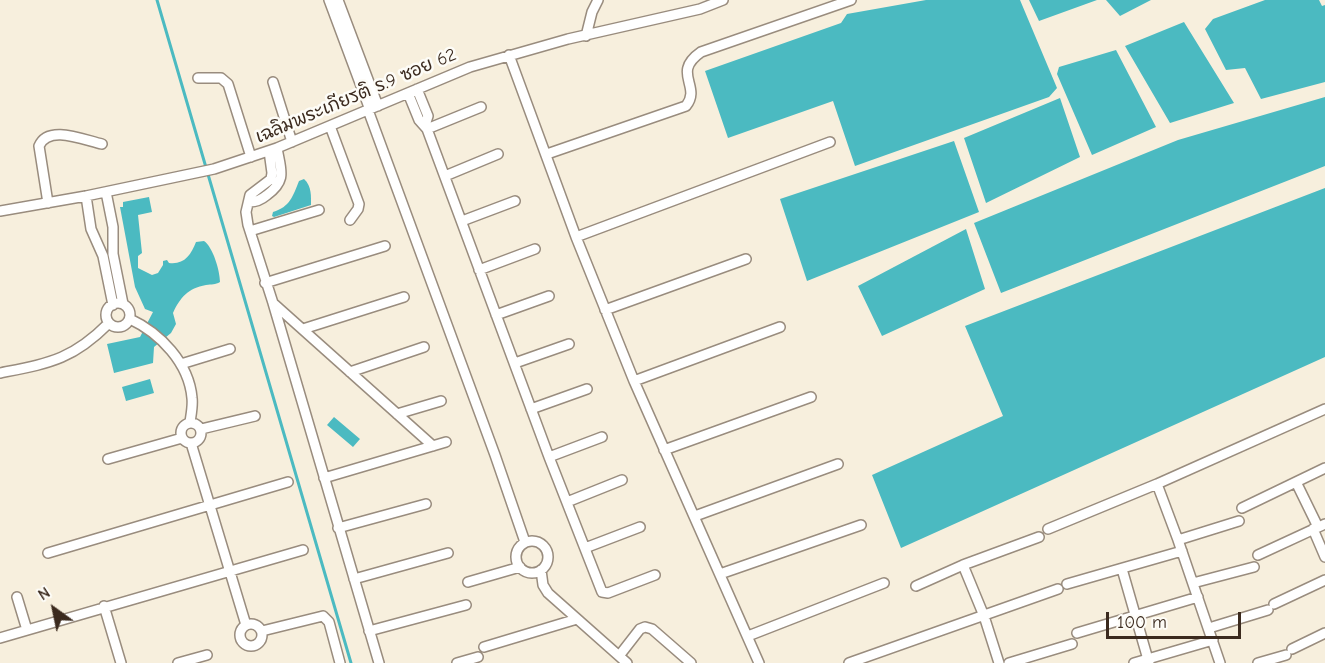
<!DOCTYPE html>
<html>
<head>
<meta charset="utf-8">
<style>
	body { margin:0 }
	#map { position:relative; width:1325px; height:663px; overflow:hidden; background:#f7efdd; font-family:"Comic Neue",sans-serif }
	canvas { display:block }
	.north { position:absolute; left:24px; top:579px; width:60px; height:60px; -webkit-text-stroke:4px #fdfcf7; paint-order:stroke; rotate:327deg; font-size:16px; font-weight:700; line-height:24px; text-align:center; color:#3b2a1e }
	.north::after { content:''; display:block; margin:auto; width:21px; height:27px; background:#3b2a1e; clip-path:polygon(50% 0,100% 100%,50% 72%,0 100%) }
	.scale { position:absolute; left:1106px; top:612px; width:135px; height:27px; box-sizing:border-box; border:3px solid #3b2a1e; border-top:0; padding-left:8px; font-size:18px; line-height:21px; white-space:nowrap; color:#3b2a1e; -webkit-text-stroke:4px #fdfcf7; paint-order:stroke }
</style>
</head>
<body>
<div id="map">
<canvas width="1325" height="663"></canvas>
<div class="north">N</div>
<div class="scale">100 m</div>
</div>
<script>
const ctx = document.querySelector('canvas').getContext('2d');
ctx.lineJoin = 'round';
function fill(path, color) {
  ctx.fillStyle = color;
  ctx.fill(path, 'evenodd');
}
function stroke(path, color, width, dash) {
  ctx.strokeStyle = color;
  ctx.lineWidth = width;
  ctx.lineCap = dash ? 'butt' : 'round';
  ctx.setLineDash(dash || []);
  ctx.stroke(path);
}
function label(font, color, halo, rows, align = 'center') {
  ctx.font = font + ' "Comic Neue","Playpen Sans Thai",sans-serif';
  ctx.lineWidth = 5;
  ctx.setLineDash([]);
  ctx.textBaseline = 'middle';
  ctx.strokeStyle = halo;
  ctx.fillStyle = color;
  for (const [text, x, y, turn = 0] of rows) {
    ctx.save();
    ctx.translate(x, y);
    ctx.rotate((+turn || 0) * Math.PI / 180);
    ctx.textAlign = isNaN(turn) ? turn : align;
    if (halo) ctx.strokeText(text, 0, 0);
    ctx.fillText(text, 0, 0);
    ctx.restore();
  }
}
fill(new Path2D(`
	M926 0H1020L1057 88 1049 97 855 166 833 101 728 138 705 71 841 23 847 14Z
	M1029 0H1097L1039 21Z
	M1106 0H1151L1120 16Z
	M1265 0H1319L1322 6 1325 5V82L1261 99 1245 68 1226 70 1205 29 1213 19Z
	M1184 22 1234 103 1170 123 1125 46Z
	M1116 50 1156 127 1092 155 1057 74 1059 67Z
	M1325 97V166L1001 293 974 223 1178 140Z
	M1060 98 1080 157 986 203 964 138Z
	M954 141 979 212 807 281 780 199Z
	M304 179C312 186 311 197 311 205L274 217 272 216 273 212C290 207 293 196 299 181Z
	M1325 188V357L901 548 872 475 1003 416 965 326Z
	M149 197 152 212 138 215 142 253 138 256V268L152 275 158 273 163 265V261L167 260 169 263C184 265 191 255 196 242L204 241C213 247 220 271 220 282 215 285 212 284 206 285 188 288 180 298 173 313L176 324 171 333 154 347 153 363 114 373 107 344 140 337 153 312 145 309 135 287 120 207H123V202Z
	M966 229 985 289 882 336 858 286Z
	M150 379 154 393 126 401 122 387Z
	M334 417 360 439 353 447 327 425Z`), '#4bbac1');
stroke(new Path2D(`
	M157 0 351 663`), '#4bbac1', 3);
const street = new Path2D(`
	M329 0 370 110
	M338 0 378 106
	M586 36 592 12 598 0
	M509 55 576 237 634 381 759 663
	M198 78H221L228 84 251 157
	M273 82 292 142
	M417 89 428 116 425 125
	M408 93 419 120 427 129 549 457 602 592 608 593 655 575
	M368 110 495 455 525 542
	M330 126 359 204 358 209 350 220
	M427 129 481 107
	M269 151 272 173 271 179 250 195 246 212 248 225 273 303 379 663
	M547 154 686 106C702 86 671 73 701 52L851 0
	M445 176 498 154
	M106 192 113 227V254L123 304
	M86 196 91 229 103 256 113 305
	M250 202C257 202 261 200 267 195 287 180 281 171 277 148
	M48 203 39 146C48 124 84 140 102 144
	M0 211 86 196 214 169 277 148 470 67 568 39 700 9 723 0
	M462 221 515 201
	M250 231 319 210
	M576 237 830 142
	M479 270 535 249
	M265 283 385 246
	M273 303 433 446
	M106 315a12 12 0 1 1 24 0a12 12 0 1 1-24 0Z
	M605 310 746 259
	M496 315 549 296
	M130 319C160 333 189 363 192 398 193 406 191 415 190 422
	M303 329 404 297
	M515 363 569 344
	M181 364 230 349
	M350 372 424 347
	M0 373C50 363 72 360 109 323
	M634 381 780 327
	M531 409 587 389
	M397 414 441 401
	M181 433a10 10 0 1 1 20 0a10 10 0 1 1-20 0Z
	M201 429 255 416
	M191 443 246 625
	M664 450 811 397
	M549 457 602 437
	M108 459 182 438
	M324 478 446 442
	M1296 482 1318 527
	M1157 484 1178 540 1220 663
	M567 502 622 480
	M1242 508 1325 468
	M695 516 838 464
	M338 528 426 504
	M1048 529 1157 484 1325 409
	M1313 529 1325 557
	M1178 540 1239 521
	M516 557a16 16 0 1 1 32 0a16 16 0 1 1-32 0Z
	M585 548 640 527
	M48 553 288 482
	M1258 555 1325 524
	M963 565 984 616 999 663
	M1122 569 1149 663
	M541 570 543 585 548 593 627 663
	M720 574 861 525
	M354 579 448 553
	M468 582 520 567
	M1193 583 1254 567
	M1067 584 1182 551
	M916 586 963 565 1039 537
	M17 597 27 630
	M1274 604 1325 580
	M104 606 121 663
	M240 635a11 11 0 1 1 22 0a11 11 0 1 1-22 0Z
	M1209 628 1268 610
	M262 631 323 616 329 622 340 663
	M369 631 466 605
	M1077 633 1198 597
	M748 636 884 583
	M0 638 303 550
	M484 647 577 619
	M1292 649 1325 633
	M619 656 640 629 645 627 652 629 691 663
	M178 663 207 655
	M457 663 478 657
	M849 663 1058 589
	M1009 663 1072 644
	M1134 663 1213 640
	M1258 663 1286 655`);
stroke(street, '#998c7e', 12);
stroke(street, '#fff', 9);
label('18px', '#3b2a1e', '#fdfcf7', [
	["เฉลิมพระเกียรติ ร.9 ซอย 62",356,96,-23]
]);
</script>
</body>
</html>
